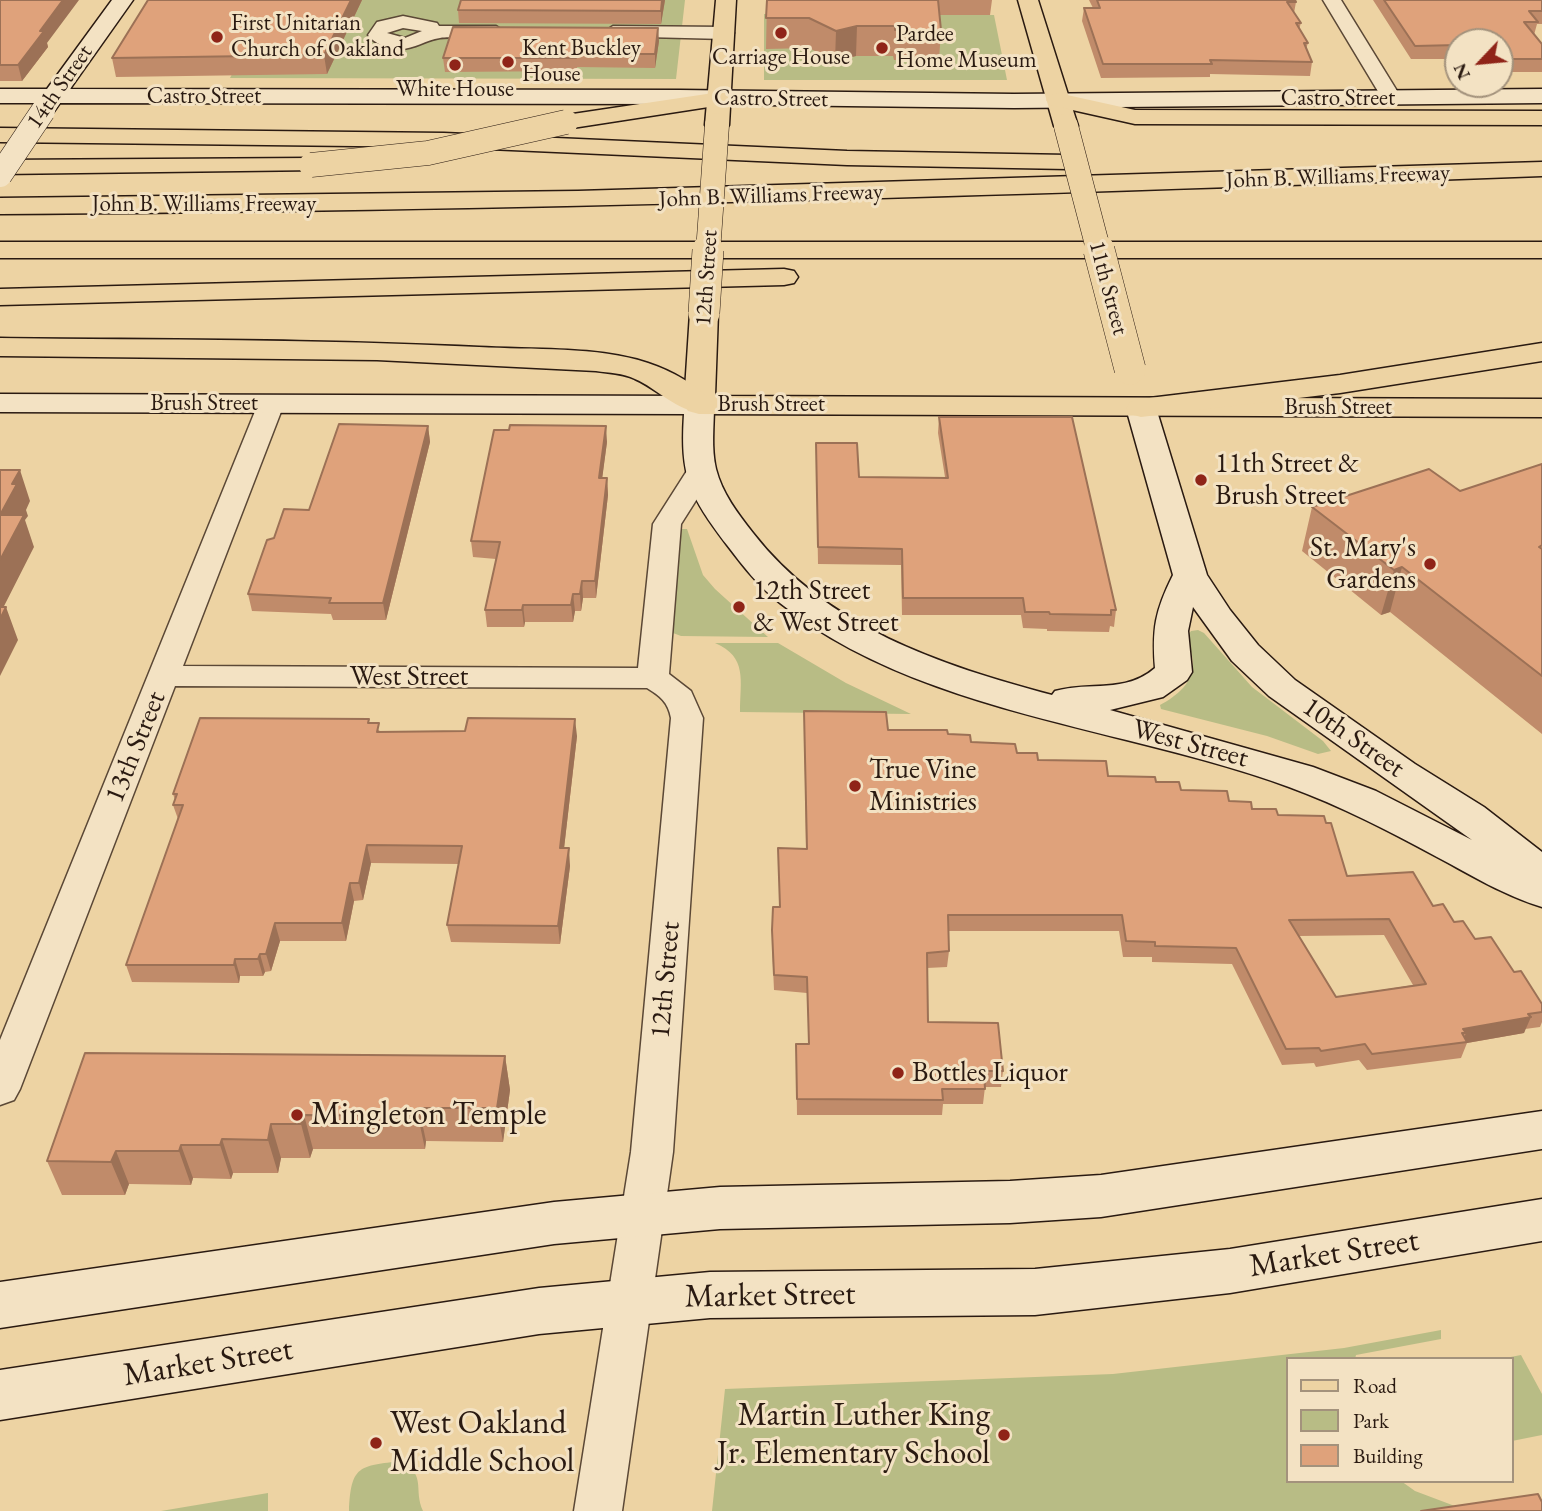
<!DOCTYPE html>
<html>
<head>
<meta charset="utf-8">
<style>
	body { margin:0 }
	#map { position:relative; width:1542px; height:1511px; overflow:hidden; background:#edd3a3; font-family:"EB Garamond",serif }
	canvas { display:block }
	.legend { position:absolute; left:1286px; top:1357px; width:228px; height:126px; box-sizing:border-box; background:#f3e2c3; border:2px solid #a3927c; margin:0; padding:9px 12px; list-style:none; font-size:21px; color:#2a1a11 }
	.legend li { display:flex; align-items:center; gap:14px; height:35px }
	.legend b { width:35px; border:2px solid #a3927c }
	.north { position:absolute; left:1444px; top:28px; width:70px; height:70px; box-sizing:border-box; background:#f3e2c3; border:2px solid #a3927c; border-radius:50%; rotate:244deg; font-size:19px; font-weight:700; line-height:28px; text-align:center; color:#2a1a11 }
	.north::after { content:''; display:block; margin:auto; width:24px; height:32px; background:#8f2418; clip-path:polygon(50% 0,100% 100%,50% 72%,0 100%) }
</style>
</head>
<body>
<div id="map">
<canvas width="1542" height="1511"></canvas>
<ul class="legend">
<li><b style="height:9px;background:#edd3a3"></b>Road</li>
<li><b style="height:19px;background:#b8bc85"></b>Park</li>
<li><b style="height:19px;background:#dfa27b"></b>Building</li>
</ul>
<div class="north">N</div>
</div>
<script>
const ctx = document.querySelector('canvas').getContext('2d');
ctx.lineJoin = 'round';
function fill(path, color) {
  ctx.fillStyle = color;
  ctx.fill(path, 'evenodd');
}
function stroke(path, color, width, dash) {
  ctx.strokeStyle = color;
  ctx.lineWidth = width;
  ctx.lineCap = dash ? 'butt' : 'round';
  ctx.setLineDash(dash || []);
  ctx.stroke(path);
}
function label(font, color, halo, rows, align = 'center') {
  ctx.font = font + ' "EB Garamond",serif';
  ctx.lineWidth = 6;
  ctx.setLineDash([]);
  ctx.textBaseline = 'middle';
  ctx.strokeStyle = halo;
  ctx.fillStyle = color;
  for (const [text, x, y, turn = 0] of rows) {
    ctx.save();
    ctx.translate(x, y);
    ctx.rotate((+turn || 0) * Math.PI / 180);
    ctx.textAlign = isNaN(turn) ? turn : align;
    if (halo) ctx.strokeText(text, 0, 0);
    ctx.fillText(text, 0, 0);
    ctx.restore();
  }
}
fill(new Path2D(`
	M285 0H685L676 79 230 78 268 3Z
	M764 14 994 15 1007 80H764Z
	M679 529H687L703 575 715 589 768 637 681 636 673 633Z
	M1198 630 1204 633 1252 687 1323 741 1331 751 1318 754 1267 736 1161 709 1160 705C1177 696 1194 682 1193 662 1192 653 1188 644 1189 634L1191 631Z
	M715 643H778L846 683 911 714 740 712C740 681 748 657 715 643Z
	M1441 1330V1339L1356 1355 1355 1359H1288V1481H1401L1415 1491 1468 1511H712L725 1389 1113 1374 1344 1348Z
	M1521 1355 1542 1394V1435L1512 1441V1359H1500Z
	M402 1461C427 1477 413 1489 423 1511H349C351 1465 359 1466 402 1461Z
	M268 1493V1511H161Z`), '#b8bc85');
const street = new Path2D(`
	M1323 0H1341L1402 99 1399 103H1385Z
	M403 16 437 23 439 26H496L505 32C495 44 456 35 440 38 425 40 414 50 397 49 386 48 375 44 368 35L377 22ZM403 28 422 31 405 38 387 33Z
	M613 26 725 27 734 33 725 39 606 36 604 32Z
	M271 396 280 398 284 404 183 666 638 668 653 524 690 466 700 464 710 466 714 472 681 524 669 674 691 691 703 718 673 1152 622 1511H574L631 1152 671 718C668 702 660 696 647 688L175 686 20 1089 14 1100 0 1105V1040L258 404 262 398Z`);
const secondary = new Path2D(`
	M112 0H133L70 89 680 90 1014 94 1542 89V103L1014 108 680 104 60 103 51 116H35L31 111 37 103H0V89H47Z
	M0 394 699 396 710 399 714 405C714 426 711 448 716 469 722 493 738 514 753 533 827 628 940 665 1052 695L1055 691C1090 681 1125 694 1155 668 1152 629 1155 611 1173 575L1126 408 1130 402 1141 399 1152 402 1156 408 1207 575 1230 610 1258 645 1295 680 1415 764 1484 807 1542 852V907C1505 896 1471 875 1437 857 1389 831 1341 806 1289 787 1126 727 919 714 780 603 759 587 743 566 727 545 689 495 680 476 684 414L0 412ZM1193 607 1232 661 1269 696 1472 840 1376 791 1313 767 1110 710 1163 697 1187 680 1192 672 1188 631Z
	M1542 1111V1149L1101 1217 1010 1223 720 1229 554 1244 0 1328V1282L554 1202 720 1187 1010 1181 1101 1175Z
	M1542 1199V1241L1230 1293 1035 1315 710 1318 539 1334 0 1420V1370L539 1288 710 1272 1035 1269 1230 1249Z`);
const primary = new Path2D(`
	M716 0H736L729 125 725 130H709L705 125Z
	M1018 0H1038L1078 126 1074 131H1058L1054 126Z
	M704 305 714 307 718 313 715 396 1542 399V417L699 414 688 411 684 405 690 313 694 307Z`);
const highway = new Path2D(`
	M720 92 728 94 732 99 728 104 566 129 558 127 554 122 558 117 566 115Z
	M1058 93 1135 110 1542 111V125L1135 124 1050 105 1046 100 1050 95Z
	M0 128 444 133 847 151 1068 155 1077 157 1080 162 1077 167 1068 169 847 165 444 147 0 142Z
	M311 158 320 160 323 165 320 170 0 174V160Z
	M1542 162V176C1028 195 514 211 0 214V198L578 191Z
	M0 242H1542V258H0Z
	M784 269 794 271 798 277 794 283 784 285 0 305V289Z
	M0 338C160 340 319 339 479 347 531 350 598 346 648 363 669 370 701 386 714 405L710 411C683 418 659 389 635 379 623 373 609 373 596 371L377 360 0 356Z
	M1542 343V361L1340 393 1141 417 1130 414 1126 408 1130 402 1141 399 1340 375Z`);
stroke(street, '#5b4836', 3);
stroke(secondary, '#2a1a11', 3);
stroke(primary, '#2a1a11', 3);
stroke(highway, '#2a1a11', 3);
fill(street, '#f3e2c3');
fill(secondary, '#f3e2c3');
fill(primary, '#edd3a3');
fill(highway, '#edd3a3');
const secondaryBridge = new Path2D(`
	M0 175 43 111`);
const primaryBridgeFar1 = new Path2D(`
	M1066 126 1099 252
	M708 252 717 125`);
const primaryBridge = new Path2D(`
	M1099 250 1130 369
	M704 313 708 250`);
const highwayBridge = new Path2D(`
	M311 165 428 153 566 122`);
stroke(secondaryBridge, '#2a1a11', 25, []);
stroke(primaryBridgeFar1, '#2a1a11', 25, []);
stroke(primaryBridge, '#2a1a11', 32, []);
stroke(highwayBridge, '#2a1a11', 25, []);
stroke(secondaryBridge, '#f3e2c3', 24);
stroke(primaryBridgeFar1, '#edd3a3', 24);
stroke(primaryBridge, '#edd3a3', 31);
stroke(highwayBridge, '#edd3a3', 24);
fill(new Path2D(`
	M0 0 47 43 48 47 22 81H0Z
	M148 0H362L327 74 116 77 112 58Z
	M665 0 661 24 459 23 458 10Z
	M767 0H992L990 15H939L941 30 939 60H894L893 56H856L835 61 809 48 766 49Z
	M1089 0H1295L1296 2 1294 13 1301 23 1299 29 1308 43 1306 49 1312 62 1310 76 1210 74V77L1101 78 1082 21 1084 8H1093Z
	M1373 0H1542V24H1537L1534 35 1542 44V72H1500V42H1458V59H1411Z
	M659 41 655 68 577 67V71L445 72 443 58Z
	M939 417 1116 610 1114 627 1110 626 1109 632 1047 631V629L1023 628 1021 615H902L901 565 818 564 816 443 859 477H945L938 433Z
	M428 426 430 442 386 620H333L331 614 252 611 248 594 274 538 309 510Z
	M607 442 602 478H607L608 495 596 598H583L581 611H575L573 622H525L524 627H487L485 610 496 559 473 557 471 541Z
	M1542 464V734L1390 612 1381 615 1302 551 1312 507 1460 491Z
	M804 711 888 730 948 734 971 742 1017 753 1038 760 1108 776 1156 782 1181 790 1229 801 1252 809 1278 815 1347 876 1433 906 1454 922 1514 972 1542 1004V1022L1540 1027 1525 1029 1524 1033 1467 1043 1461 1058 1367 1070 1359 1060 1316 1067 1314 1063 1282 1065 1232 964 1152 962V957H1123L1119 931H948L949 951 947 967 927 968 928 1022 1003 1071 1001 1087H985L983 1104H943L942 1115H797L796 1044H809L807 993 774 990 772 945 773 907H780L778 848 806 849ZM1384 935 1413 985 1336 997 1299 936Z
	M370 723 381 732 577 736 564 848 570 866 560 944 451 942 447 925 459 864 371 863 363 900 354 901 346 941H280L271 971 265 972 263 976H240L239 983 132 982 126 965 178 819 173 805 175 800 173 794Z
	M505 1056 510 1090 503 1142 426 1141 425 1149H313L310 1158H281L278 1173H233L231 1179 193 1178 191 1185 129 1184 125 1195H62L47 1161Z`), '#c08b6a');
fill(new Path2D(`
	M63 0H79L47 43 48 47 22 81 18 65 40 31Z
	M351 0H362L327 74 324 55Z
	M662 0H665L661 24V11Z
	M857 26 856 56 835 61 836 31Z
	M658 28 659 41 655 68V54Z
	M428 426 430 442 386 620 383 603Z
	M606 426 607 442 600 495 599 478Z
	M20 470 30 501 26 510 28 516 25 520 34 547 0 614V515L12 484Z
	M607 478 608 495 596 598 595 581Z
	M1402 567 1390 612 1381 615 1394 570Z
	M582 581 583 598 581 611 580 594Z
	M573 594 575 611 573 622 571 605Z
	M523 605 525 622 524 627 522 610Z
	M6 607 18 640 0 676V619Z
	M575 719 577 736 562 866 560 848Z
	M367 845 371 863 363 900 359 883Z
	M569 848 570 866 560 944 558 926Z
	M350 883 354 901 346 941 342 923Z
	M275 923 280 941 271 971 266 954Z
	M260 954 265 972 263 976 258 959Z
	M235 959 240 976 239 983 234 965Z
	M1531 1017 1524 1033 1467 1043V1042L1462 1043 1466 1033 1463 1029Z
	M505 1056 510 1090 503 1142 497 1108Z
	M419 1108 426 1141 425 1149 418 1116Z
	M304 1115 313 1149 310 1158 301 1124Z
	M271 1124 281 1158 278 1173 268 1140Z
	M222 1139 233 1173 231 1179 220 1145Z
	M181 1145 193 1178 191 1185 179 1151Z
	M116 1151 129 1184 125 1195 111 1162Z`), '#9c7156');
const building = new Path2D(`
	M0 0H63L40 31H44L18 65H0Z
	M148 0H351L324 55 112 58Z
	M461 0H662L661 11 458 10Z
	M767 0H938L941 30H895V26H857L836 31 809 18H766Z
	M1097 0H1295L1296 2H1287L1301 23H1296L1308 43H1304L1312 62 1210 60 1212 64H1103L1084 8H1100Z
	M1384 0H1542V11H1529L1538 22H1524L1542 44V59H1500V42H1458V45L1415 46Z
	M453 27 658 28 655 54H576V58H443Z
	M939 417H1072L1116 610H1111V615L1050 614 1049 612H1025L1023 598H903L902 549 818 547 816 443H857L859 477 948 478Z
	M339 424 428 426 383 603H329L331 598 248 594 267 540 274 538 284 509 309 510Z
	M510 425 606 426 599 478H607L595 581H582L580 594H573L571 605H523L522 610H485L500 542 471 541 494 430H509Z
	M1542 464V545L1539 547 1542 549V676L1402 567 1394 570 1312 507 1429 469 1460 491Z
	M0 470H20L12 484H17L0 515H24L0 560Z
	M0 607H6L0 619Z
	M804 711 886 712 888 730H947L948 734 970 735 971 742 1015 744 1017 753H1037L1038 760 1106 761 1108 776 1155 777 1156 782H1179L1181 790 1227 791 1229 801 1251 802 1252 809H1276L1278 815 1324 816 1326 823H1331L1347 876 1413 872 1433 906 1443 904 1454 922 1463 921 1475 939 1491 937 1514 972 1521 971 1542 1004V1012L1528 1014 1531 1017 1463 1029 1466 1033H1462L1467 1042 1372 1054 1365 1044 1321 1051 1319 1048 1286 1049 1236 948 1155 946V942L1126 941 1122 915H948L949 951 927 953 928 1022 998 1023 1003 1071H984L985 1089H942L943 1100 797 1099 796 1044H809L807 977 774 975 772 930 773 907H780L778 848 807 849ZM1389 919 1426 984 1336 997 1289 920Z
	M200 718 369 719 368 723H379L377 732 465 731 468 718 575 719 560 848H569L558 926 447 925 462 846 367 845 359 883H350L342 923H275L266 954H260L258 959H235L234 965H126L183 805H173L177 794H173Z
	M85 1053 505 1056 497 1108H419L418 1116 304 1115 301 1124H271L268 1140 222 1139 220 1145H181L179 1151H116L111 1162 47 1161Z
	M1538 1494 1542 1502V1511H1421Z`);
fill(building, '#dfa27b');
stroke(building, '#9c7156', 2);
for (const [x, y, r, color] of [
	[781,33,7,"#8f2418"],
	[217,37,7,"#8f2418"],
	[882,48,7,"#8f2418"],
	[508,62,7,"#8f2418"],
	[455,65,7,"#8f2418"],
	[1201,480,7,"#8f2418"],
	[1430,564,7,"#8f2418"],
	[739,607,7,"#8f2418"],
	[855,786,7,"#8f2418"],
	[898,1073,7,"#8f2418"],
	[297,1115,7,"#8f2418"],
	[1004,1435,7,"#8f2418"],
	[376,1443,7,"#8f2418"]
]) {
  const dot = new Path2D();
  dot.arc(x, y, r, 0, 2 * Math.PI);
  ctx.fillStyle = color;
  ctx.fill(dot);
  stroke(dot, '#f3e2c3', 2.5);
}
label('23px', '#2a1a11', '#f3e2c3', [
	["First Unitarian",231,24],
	["Church of Oakland",231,50],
	["Pardee",896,35],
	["Home Museum",896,61],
	["Kent Buckley",522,49],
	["House",522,75],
	["Carriage House",781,58,"center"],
	["White House",455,90,"center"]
], 'left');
label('23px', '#2a1a11', '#f3e2c3', [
	["14th Street",60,87,-55],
	["Castro Street",204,97],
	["Castro Street",771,99,1],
	["Castro Street",1338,99],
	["John B. Williams Freeway",1338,177,-2],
	["John B. Williams Freeway",771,196,-2],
	["John B. Williams Freeway",204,205],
	["12th Street",707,278,-86],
	["11th Street",1108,288,75],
	["Brush Street",204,404],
	["Brush Street",771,405],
	["Brush Street",1338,408]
]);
label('28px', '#2a1a11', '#f3e2c3', [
	["11th Street &",1215,464],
	["Brush Street",1215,496],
	["St. Mary's",1416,548,"right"],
	["Gardens",1416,580,"right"],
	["12th Street",753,591],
	["& West Street",753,623],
	["True Vine",869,770],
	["Ministries",869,802],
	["Bottles Liquor",912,1073]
], 'left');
label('28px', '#2a1a11', '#f3e2c3', [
	["West Street",409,677],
	["10th Street",1353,738,35],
	["West Street",1190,744,15],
	["13th Street",136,747,-68],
	["12th Street",666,980,-85]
]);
label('33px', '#2a1a11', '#f3e2c3', [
	["Mingleton Temple",311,1115],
	["Martin Luther King",990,1416,"right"],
	["Jr. Elementary School",990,1454,"right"],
	["West Oakland",390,1424],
	["Middle School",390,1462]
], 'left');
label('33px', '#2a1a11', '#f3e2c3', [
	["Market Street",1334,1254,-9],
	["Market Street",770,1296,-1],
	["Market Street",208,1363,-9]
]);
</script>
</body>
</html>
